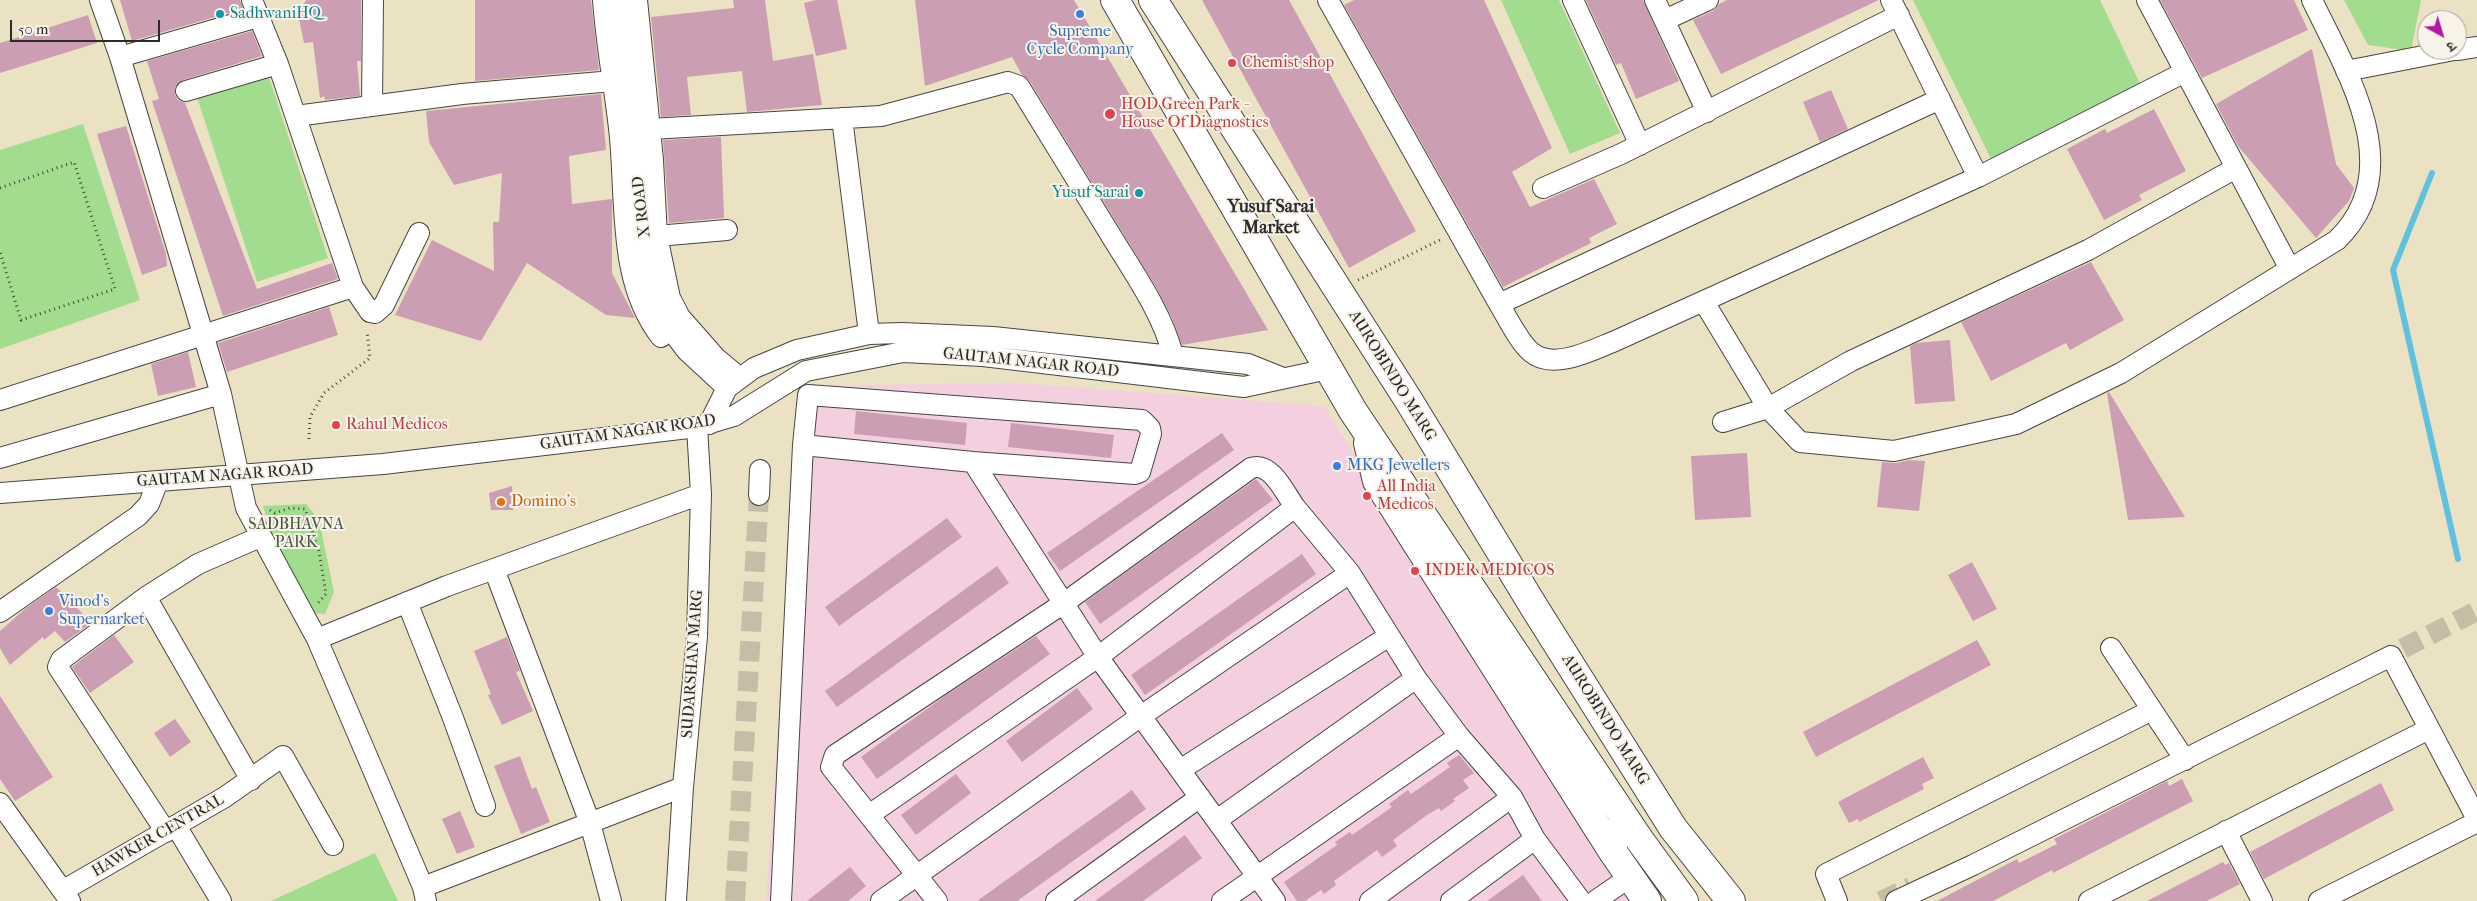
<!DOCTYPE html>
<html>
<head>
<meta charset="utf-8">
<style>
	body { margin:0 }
	#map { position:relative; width:2477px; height:901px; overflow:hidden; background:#ebe2c3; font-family:"IM FELL French Canon","Noto Serif Devanagari",serif }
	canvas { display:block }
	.north { position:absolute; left:2417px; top:10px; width:50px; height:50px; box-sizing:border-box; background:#f7f3e8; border:1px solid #a5a39c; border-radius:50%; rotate:141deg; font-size:14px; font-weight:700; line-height:20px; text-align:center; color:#2b2b2b }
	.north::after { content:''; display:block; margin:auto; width:18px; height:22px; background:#b5179e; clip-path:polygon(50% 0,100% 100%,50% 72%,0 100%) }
	.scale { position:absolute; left:10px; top:20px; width:150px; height:22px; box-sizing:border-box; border:2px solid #2b2b2b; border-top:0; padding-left:6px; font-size:15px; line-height:18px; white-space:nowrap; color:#2b2b2b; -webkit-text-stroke:4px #f7f3e8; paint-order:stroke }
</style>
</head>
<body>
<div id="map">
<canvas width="2477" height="901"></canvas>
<div class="north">उ</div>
<div class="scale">50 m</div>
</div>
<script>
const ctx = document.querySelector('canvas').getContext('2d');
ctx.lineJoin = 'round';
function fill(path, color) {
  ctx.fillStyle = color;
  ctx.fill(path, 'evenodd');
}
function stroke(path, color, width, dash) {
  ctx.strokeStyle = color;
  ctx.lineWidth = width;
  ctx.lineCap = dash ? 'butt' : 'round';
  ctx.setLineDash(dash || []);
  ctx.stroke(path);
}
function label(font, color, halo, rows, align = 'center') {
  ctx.font = font + ' "IM FELL French Canon",serif';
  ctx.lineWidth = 4;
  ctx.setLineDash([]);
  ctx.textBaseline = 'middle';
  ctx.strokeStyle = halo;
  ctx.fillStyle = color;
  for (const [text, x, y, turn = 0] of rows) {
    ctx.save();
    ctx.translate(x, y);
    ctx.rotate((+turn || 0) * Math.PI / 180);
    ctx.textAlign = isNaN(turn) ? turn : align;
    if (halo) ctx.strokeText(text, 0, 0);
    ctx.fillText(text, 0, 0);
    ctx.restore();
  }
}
fill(new Path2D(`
	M1016 383 1324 406 1630 901H766L803 386Z`), '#f3cfdf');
fill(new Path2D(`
	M1501 0H1559L1620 133 1570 154Z
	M1913 0H2100L2147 98 1995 167Z
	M2344 0H2421L2411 51 2368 45Z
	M266 68 328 258 257 282 195 91Z
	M83 124 140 300 0 349V150Z
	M306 504 319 520 334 592 325 614 295 612 263 506Z
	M375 853 398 901H271Z`), '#a2dc8f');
stroke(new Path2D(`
	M2432 173 2393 270 2458 559`), '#60c1de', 6);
fill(new Path2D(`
	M120 0H240L243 9 132 41Z
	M306 0H361V61H357L360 96 325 100 324 96 320 98 313 42 304 43 298 14Z
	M475 0H591L599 70 475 81Z
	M733 0H765L773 61 813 54 822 105 747 112 742 71 687 77 691 115 661 117 651 17 734 8Z
	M816 0H837L847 49 816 56 804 3Z
	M915 0H1074L1268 330 1182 345 1172 318 1156 287 1029 80 1022 75 1012 57 925 86Z
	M1202 0H1289L1416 231 1349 268Z
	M1354 0H1484L1552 148 1512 172 1530 207 1594 179 1617 224 1589 238 1591 243 1503 287 1344 5Z
	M1586 0H1643L1679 81 1636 99 1621 63 1616 65Z
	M1727 0H1879L1721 74 1693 20 1713 11 1719 4Z
	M2160 0H2294L2308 30 2202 78Z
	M88 15 97 43 0 73V43Z
	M252 31 262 56 183 80 175 88V95L178 100 185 103 257 289 332 263 338 279 223 316 152 101 159 99 147 61Z
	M2312 49 2336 164 2354 188 2349 201 2316 238 2238 146 2216 104Z
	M1831 90 1848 129 1820 142 1803 102Z
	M601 94 606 150 569 156 572 204 612 199V273L635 318 606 315 527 263 481 341 395 315 432 240 494 271 493 222H499L502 173 454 185 429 142 426 111Z
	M2154 109 2186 171 2139 195 2142 200 2104 220 2067 149 2105 129 2107 133Z
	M126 126 166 254 167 266 142 275 97 134Z
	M721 137 724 218 669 223 663 140Z
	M2091 262 2124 320 2070 350 2066 343 1991 381 1961 322Z
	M329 307 338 335 227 372 218 343Z
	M1950 340 1955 401 1915 404 1910 346 1917 343Z
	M188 352 196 387 158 396 151 364Z
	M2109 392 2185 517 2128 520 2107 393Z
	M856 411 967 423 965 445 854 434Z
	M1011 423 1114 435 1111 458 1008 447Z
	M1222 433 1234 450 1060 571 1047 553Z
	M1747 453 1751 517 1695 520 1691 456Z
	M1909 460 1925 461 1919 511 1877 507 1882 462 1896 463Z
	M1256 479 1273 500 1100 624 1085 602Z
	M512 486 513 510H491L489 493Z
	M947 518 962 537 839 626 825 607Z
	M1302 554 1316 574 1145 695 1131 675Z
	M1972 562 1997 609 1973 621 1948 575Z
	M997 566 1009 583 837 707 825 691Z
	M56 587 82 613 87 626 65 642 55 631 44 640 43 637 10 665 0 648V631L26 608Z
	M114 635 134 662 90 693 72 667Z
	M1036 636 1050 654 877 779 861 757 946 695Z
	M507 637 520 671 516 672 533 711 502 725 488 695 491 694 474 651Z
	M1977 640 1991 665 1816 757 1803 732Z
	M1077 688 1093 709 1022 762 1006 741Z
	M0 696 53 777 15 801 0 779Z
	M175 719 191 742 170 757 154 733Z
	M1459 755 1474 773 1463 780 1469 788 1453 799 1455 801 1441 811 1439 808 1427 815 1393 840 1397 846 1382 857 1377 850 1334 881 1336 885 1324 894 1321 890 1305 901H1297L1284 882 1337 845 1335 842 1350 832 1352 835 1392 807 1389 804 1408 790 1411 794 1450 767 1447 763Z
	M520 756 532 789 536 787 550 822 521 834 494 766Z
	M1923 757 1934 778 1922 784 1924 789 1859 822 1858 819 1849 823 1838 802Z
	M956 774 971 793 916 835 901 815Z
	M2182 779 2193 801 2053 873 2052 870 1993 901H1937L2017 859 2019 863 2057 844 2054 839 2167 781 2169 786Z
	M2381 783 2394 810 2264 879 2250 852Z
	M1132 790 1146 809 1017 901H977Z
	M460 811 475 847 457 854 442 819Z
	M1185 835 1202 858 1143 901H1095Z
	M2223 862 2225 865 2229 863 2240 884 2207 901H2147Z
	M850 867 866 886 848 901H807Z
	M1523 875 1542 901H1487Z`), '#cb9eb3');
stroke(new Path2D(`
	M2376 662 2477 611
	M735 901 759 495
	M1881 901 1911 887`), '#c5bda5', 20, [20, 10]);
const minor = new Path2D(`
	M100 0 120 57 221 394 246 508 317 639 447 586 701 494
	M252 0 278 64 353 287 370 312 375 313 384 305 419 233
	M603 0C606 43 614 85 619 128 627 196 616 280 661 337
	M621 0 631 119 650 272 665 322 687 351 727 388
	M637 0 653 160 657 236 670 298 680 317 695 334 716 358 740 378
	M1328 0 1499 304C1507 317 1519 342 1531 352 1553 371 1592 350 1615 341L1978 177 2185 72
	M1573 0 1640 145
	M1655 0 1707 112
	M1891 0 1978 177
	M2147 0 2290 269
	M1665 20 1708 0
	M2457 50 2477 47
	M120 57 258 17
	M2346 71 2454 50
	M186 91 278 64
	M372 106 373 0
	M296 116 462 94 613 81
	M842 118 869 334
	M650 129 881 116 1008 82 1019 86C1049 135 1080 185 1110 234 1133 272 1162 312 1173 355
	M1543 188 1621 154 1899 15
	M657 236 727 230
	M1704 302 1768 408 1800 442 1894 451 2016 424 2121 373 2337 240C2409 170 2347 73 2312 0
	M1499 304 1940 99
	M0 400 353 287
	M1723 422 1768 408 1851 361 2088 250 2236 168
	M709 424 727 388 754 368 797 350 869 334 902 333 993 337 1248 364 1283 378
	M0 458 221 394
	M973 462 1098 657 1275 901
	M0 493 383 464 697 427 734 416 806 371 903 352 983 356 1244 387 1328 369
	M759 495 760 470
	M494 569 590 823 611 901
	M146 597 251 780
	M407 602 453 718 485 806
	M0 612 138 516 149 504 158 481
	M317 639 423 887 426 901
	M2111 648 2185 760
	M1180 770 1389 636
	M0 803 70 901
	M869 815 1098 657 1295 507 1350 573 1416 678 1459 736 1512 797 1535 839 1581 901
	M1217 820 1416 678
	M176 826 221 901
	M2226 831 2262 901
	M166 832 58 667 61 660 146 597 198 564 260 537
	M423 887 683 787
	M64 890 225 797 283 756 333 845
	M676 901 683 787 697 636 701 494 697 427
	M781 901 803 445 808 395 1142 420 1150 428 1151 434 1140 472 1135 474 973 462 803 445
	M881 901 1141 716 1350 573
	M937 901 831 767 835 755 1064 603 1251 468C1271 461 1285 493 1295 507
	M1056 901 1200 797
	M1222 901 1459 736
	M1370 901 1512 797
	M1451 901 1535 839
	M1595 901 1630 877
	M1837 901 1826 874 2152 710
	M1896 901 1973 865 2391 656 2477 819
	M2089 901 2429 729
	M2319 901 2477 822`);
const highway = new Path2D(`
	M1115 0 1353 411 1639 839 1684 901
	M1153 0 1409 401 1534 607 1673 828 1731 901
	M1368 443 1377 481 1613 852
	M1613 833V852L1647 901`);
stroke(minor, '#484642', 22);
stroke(highway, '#484642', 30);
stroke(new Path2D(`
	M0 188 74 162 115 289 21 320 0 252
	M1358 280 1442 239
	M309 439 310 417 324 393 370 358 367 331
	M270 510 275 513 290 508 305 509 319 551 326 594 318 603`), '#484642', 3, [1, 4]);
stroke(minor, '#fff', 20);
stroke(highway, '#fff', 28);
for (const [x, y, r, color] of [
	[220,14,5,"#0f9aa8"],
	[1080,14,5,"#3f7fe0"],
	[1232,63,5,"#e0444e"],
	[1110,114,6,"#e0444e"],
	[1139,193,5,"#0f9aa8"],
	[336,425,5,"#e0444e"],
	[1337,466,5,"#3f7fe0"],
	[1367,496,5,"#e0444e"],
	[501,502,5,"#e8710a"],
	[1415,571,5,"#e0444e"],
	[49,611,5,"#3f7fe0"]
]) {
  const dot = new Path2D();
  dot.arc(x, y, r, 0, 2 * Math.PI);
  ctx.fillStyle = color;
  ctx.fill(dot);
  stroke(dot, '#f7f3e8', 2);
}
label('16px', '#0d838f', '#f7f3e8', [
	["SadhwaniHQ",230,14],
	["Yusuf Sarai",1129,193,"right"]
], 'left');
label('16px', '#366cbe', '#f7f3e8', [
	["Supreme",1080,32,"center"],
	["Cycle Company",1080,50,"center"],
	["MKG Jewellers",1347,466],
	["Vinod's",59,602],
	["Supernarket",59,620]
], 'left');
label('16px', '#be3a42', '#f7f3e8', [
	["Chemist shop",1242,63],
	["HOD Green Park -",1121,105],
	["House Of Diagnostics",1121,123],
	["Rahul Medicos",346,425],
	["All India",1377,487],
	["Medicos",1377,505],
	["INDER MEDICOS",1425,571]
], 'left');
label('16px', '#2b2b2b', '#f7f3e8', [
	["X ROAD",642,207,-97],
	["GAUTAM NAGAR ROAD",1031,363,6],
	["AUROBINDO MARG",1392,376,58],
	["GAUTAM NAGAR ROAD",628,433,-8],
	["GAUTAM NAGAR ROAD",225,476,-4],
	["SUDARSHAN MARG",693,664,-86],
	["AUROBINDO MARG",1605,720,58],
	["HAWKER CENTRAL",158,836,-30]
]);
label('16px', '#c56008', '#f7f3e8', [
	["Domino's",511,502]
], 'left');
label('16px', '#495744', '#f7f3e8', [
	["SADBHAVNA",296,525],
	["PARK",296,543]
]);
label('bold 18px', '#2b2b2b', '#f7f3e8', [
	["Yusuf Sarai",1271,208],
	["Market",1271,229]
]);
</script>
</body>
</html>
